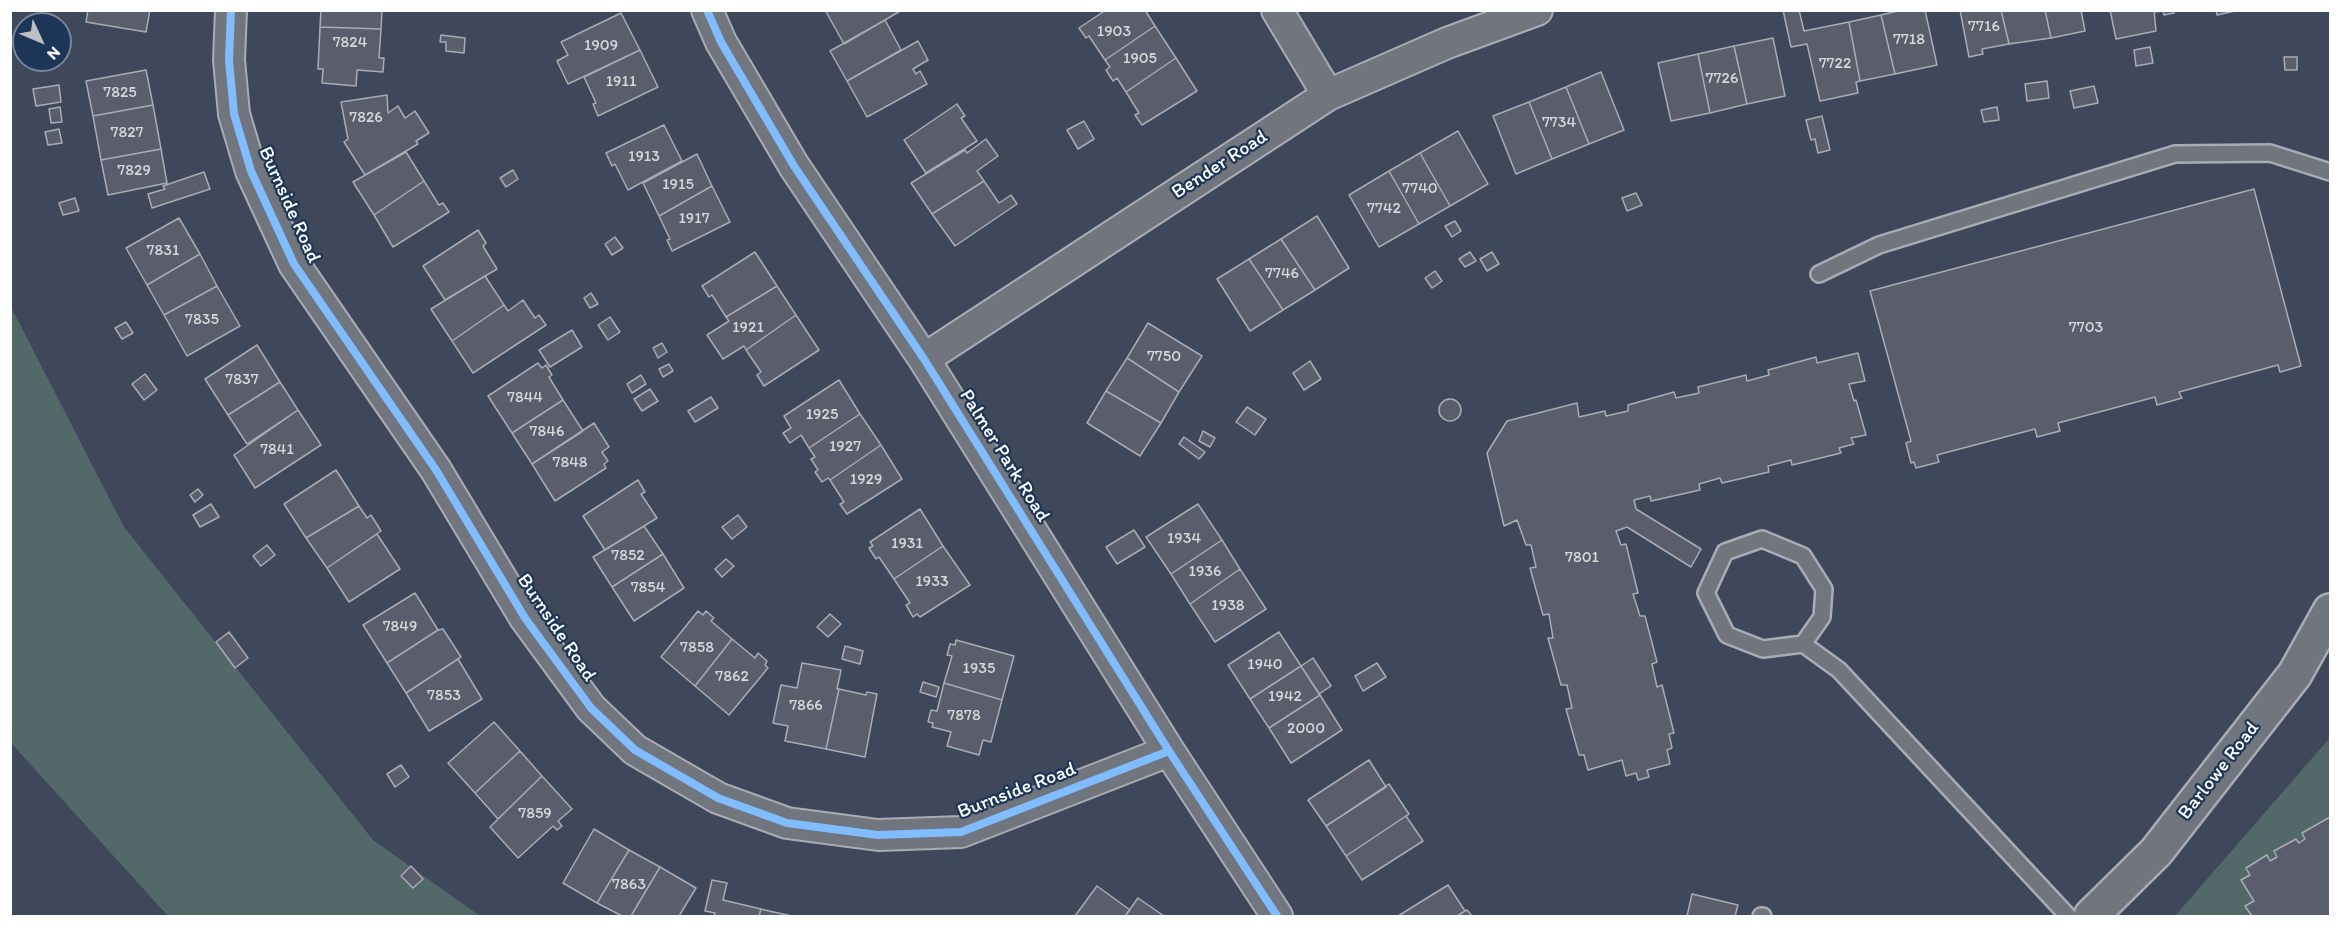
<!DOCTYPE html>
<html>
<head>
<meta charset="utf-8">
<style>
	body { margin:0 }
	#map { position:relative; width:2341px; height:927px; overflow:hidden; background:#3f475a; font-family:Itim,sans-serif }
	canvas { display:block }
	.frame { position:absolute; inset:0; border:12px solid #fff; pointer-events:none }
	.north { position:absolute; left:12px; top:12px; width:60px; height:60px; box-sizing:border-box; background:#1d3557; border:2px solid #77869a; border-radius:50%; rotate:134deg; font-size:16px; font-weight:700; line-height:24px; text-align:center; color:#fff }
	.north::after { content:''; display:block; margin:auto; width:21px; height:27px; background:#bcbfc5; clip-path:polygon(50% 0,100% 100%,50% 72%,0 100%) }
</style>
</head>
<body>
<div id="map">
<canvas width="2341" height="927"></canvas>
<div class="frame"></div>
<div class="north">N</div>
</div>
<script>
const ctx = document.querySelector('canvas').getContext('2d');
ctx.lineJoin = 'round';
function fill(path, color) {
  ctx.fillStyle = color;
  ctx.fill(path, 'evenodd');
}
function stroke(path, color, width, dash) {
  ctx.strokeStyle = color;
  ctx.lineWidth = width;
  ctx.lineCap = dash ? 'butt' : 'round';
  ctx.setLineDash(dash || []);
  ctx.stroke(path);
}
function label(font, color, halo, rows, align = 'center') {
  ctx.font = font + ' Itim,sans-serif';
  ctx.lineWidth = 4.5;
  ctx.setLineDash([]);
  ctx.textBaseline = 'middle';
  ctx.strokeStyle = halo;
  ctx.fillStyle = color;
  for (const [text, x, y, turn = 0] of rows) {
    ctx.save();
    ctx.translate(x, y);
    ctx.rotate((+turn || 0) * Math.PI / 180);
    ctx.textAlign = isNaN(turn) ? turn : align;
    if (halo) ctx.strokeText(text, 0, 0);
    ctx.fillText(text, 0, 0);
    ctx.restore();
  }
}
fill(new Path2D(`
	M10 305 124 527 373 840 480 916H168L11 743Z
	M2330 735V916H2175L2327 741Z`), '#536969');
const building = new Path2D(`
	M88 10H150L146 32 86 22Z
	M321 10H382L381 29 320 27Z
	M825 10H902L844 44Z
	M1106 10H1145L1155 26 1105 60 1089 36 1086 38 1079 28Z
	M1783 10H1799L1804 31 1849 22 1860 81 1856 82 1858 93 1820 101 1807 44 1791 47Z
	M1902 10H1925L1937 65 1895 74 1881 15Z
	M1960 10H2001L2009 44 1982 49 1983 54 1969 57Z
	M2001 10H2045L2051 38 2009 44Z
	M2045 10H2081L2085 31 2051 38Z
	M2110 10H2154L2156 31 2116 39Z
	M2154 10H2174V13L2164 15 2163 11 2154 12Z
	M2216 10H2234L2235 11 2217 15Z
	M621 13 640 50 568 84 557 61 568 55 561 42Z
	M1881 15 1895 74 1860 81 1849 22Z
	M885 20 901 50 847 81 830 51Z
	M1155 26 1176 58 1126 92 1117 78 1113 81 1106 70 1110 67 1105 60Z
	M320 27 381 29 379 58H384L383 72 357 70 356 86 322 83 323 69H318Z
	M441 35 465 38 464 53 446 51V42H440Z
	M1773 38 1785 96 1747 104 1734 46Z
	M918 41 928 60 913 69 916 74 920 71 927 84 867 117 847 81Z
	M1734 46 1747 104 1710 113 1698 54Z
	M2150 47 2153 63 2136 66 2134 50Z
	M640 50 658 87 598 116 593 104 596 103 584 77Z
	M1698 54 1710 113 1671 121 1658 63Z
	M2284 57H2297V70H2285Z
	M1176 58 1197 91 1142 125 1135 115 1139 113 1126 92Z
	M146 70 153 105 93 116 86 81Z
	M1601 72 1624 130 1589 144 1566 87Z
	M2047 81 2049 98 2027 101 2025 84Z
	M59 85 61 102 36 106 33 89Z
	M2094 86 2098 103 2074 108 2070 91Z
	M1566 87 1589 144 1552 159 1529 102Z
	M387 95 388 113 398 106 405 118 415 111 429 133 416 141 418 144 365 175 344 142 348 139 341 102Z
	M1529 102 1552 159 1516 174 1493 116Z
	M957 104 965 116 961 118 977 141 926 173 904 140Z
	M153 105 161 149 101 160 93 116Z
	M60 107 62 122 51 123 49 109Z
	M1997 107 1999 120 1984 122 1981 110Z
	M1822 116 1830 150 1818 153 1815 139 1811 140 1806 120Z
	M1084 121 1094 139 1078 149 1067 130Z
	M664 125 682 161 628 190 615 164 612 166 606 153Z
	M59 129 62 143 48 145 45 132Z
	M1458 131 1488 184 1450 206 1420 153Z
	M986 139 998 156 977 171 984 181 932 214 911 183 965 150 967 153Z
	M161 149 167 183 108 195 101 160Z
	M406 152 424 181 374 215 353 182Z
	M1420 153 1450 206 1419 224 1389 171Z
	M697 154 712 186 659 216 643 183Z
	M513 170 518 179 506 187 500 178Z
	M1389 171 1419 224 1379 247 1349 195Z
	M204 172 210 189 152 208 148 194 165 189 163 186Z
	M424 181 439 205 443 203 449 212 393 247 374 215Z
	M984 181 999 203 1011 195 1017 204 955 246 932 214Z
	M712 186 730 222 672 251 667 240 670 239 659 216Z
	M2254 189 2301 366 2280 372 2278 365 2179 392 2182 398 2157 405 2155 397 2058 423 2060 431 2037 437 2035 429 1937 455 1939 462 1916 468 1914 462 1911 463 1906 443 1911 441 1870 291Z
	M1636 193 1642 205 1627 211 1622 198Z
	M75 198 79 211 63 215 59 203Z
	M1317 216 1349 268 1315 290 1281 239Z
	M179 218 200 254 147 285 126 248Z
	M1455 221 1461 231 1452 237 1445 226Z
	M478 230 486 243 483 246 497 269 445 300 423 266Z
	M615 237 623 248 612 255 605 244Z
	M1281 239 1315 290 1283 310 1249 259Z
	M755 252 777 286 726 317 712 295 709 297 702 286Z
	M1470 252 1476 261 1465 267 1459 259Z
	M1492 252 1499 264 1487 271 1480 259Z
	M200 254 217 286 164 315 147 285Z
	M1249 259 1283 310 1250 331 1217 279Z
	M1435 271 1442 281 1432 288 1425 278Z
	M485 276 504 305 452 341 431 309Z
	M217 286 240 326 187 356 164 315Z
	M777 286 796 315 746 350 744 346 723 359 707 335 729 321 726 317Z
	M591 293 598 304 590 308 584 298Z
	M523 300 535 318 539 315 546 325 473 373 452 341 504 305 508 311Z
	M796 315 819 350 764 386 757 375 761 372 746 350Z
	M610 317 620 332 608 340 598 325Z
	M126 322 133 333 122 339 115 328Z
	M1148 323 1202 356 1179 392 1127 358Z
	M572 330 582 347 550 367 539 350Z
	M662 343 667 352 658 358 653 348Z
	M257 345 280 382 228 415 205 379Z
	M1858 353 1865 381 1849 384 1854 401 1856 400 1866 435 1851 438 1854 444 1839 448 1841 453 1792 465 1791 460 1768 466 1769 472 1722 483 1720 478 1699 484 1700 490 1651 501 1650 496 1634 500 1636 509 1701 549 1691 567 1627 527 1616 531 1621 545 1626 544 1638 593 1633 594 1640 616H1645L1657 662 1652 664 1657 687 1662 685 1674 733 1669 734 1672 748 1667 750 1670 764 1647 770 1649 777 1638 780 1636 773 1626 776 1622 760 1588 770 1584 755H1579L1566 709 1572 708 1567 685H1561L1548 638H1553L1549 614 1543 615 1530 568 1536 567 1531 545H1526L1517 520 1504 526 1487 453 1507 421 1577 403 1579 417 1605 411 1606 416 1628 411V405L1674 392 1676 398 1699 393 1698 387 1746 375 1747 381 1769 375 1768 370 1816 357 1817 363Z
	M1127 358 1179 392 1161 423 1106 391Z
	M1310 361 1321 379 1304 390 1293 373Z
	M538 363 542 368 546 365 552 375 549 377 563 400 512 433 488 396Z
	M669 364 673 371 663 377 659 369Z
	M145 374 157 390 144 400 132 384Z
	M641 375 646 384 632 393 627 384Z
	M839 380 860 414 809 448 801 435 790 443 783 433 791 428 784 416Z
	M280 382 298 410 247 444 228 415Z
	M650 389 658 401 642 411 634 399Z
	M1106 391 1161 423 1140 456 1087 423Z
	M711 397 718 408 695 422 688 411Z
	M1439 410a11 11 0 1 1 22 0a11 11 0 1 1-22 0Z
	M563 400 583 431 532 464 512 433Z
	M1247 407 1266 419 1255 435 1236 422Z
	M298 410 321 445 255 488 234 455Z
	M860 414 881 445 830 480 828 478 822 482 815 472 818 470 811 459 815 457 809 448Z
	M594 423 609 447 602 452 608 461 604 464 606 468 555 501 532 464Z
	M1203 431 1215 438 1210 447 1199 441Z
	M1184 437 1205 452 1199 459 1179 444Z
	M881 445 902 479 847 514 840 504 844 502 830 480Z
	M336 470 359 506 306 538 284 504Z
	M638 480 645 492 641 494 657 518 605 550 583 516Z
	M198 489 203 495 195 502 190 495Z
	M211 504 219 517 200 527 193 515Z
	M1198 504 1222 540 1171 574 1146 537Z
	M359 506 367 518 371 515 381 531 327 568 306 538Z
	M920 509 943 546 894 579 879 557 876 559 869 548 873 546 870 542Z
	M738 515 747 527 732 539 722 527Z
	M644 526 663 554 612 587 593 557Z
	M1134 530 1145 547 1117 564 1106 547Z
	M377 534 400 569 349 602 327 568Z
	M1222 540 1240 569 1190 604 1171 574Z
	M267 545 275 555 261 566 253 556Z
	M943 546 970 585 920 617 917 614 913 617 906 605 910 603 894 579Z
	M663 554 684 588 634 621 612 587Z
	M726 559 734 566 722 577 715 569Z
	M1240 569 1266 609 1215 642 1190 604Z
	M415 593 438 630 387 663 363 625Z
	M698 611 703 615 706 611 714 618 711 621 732 639 695 686 661 657Z
	M830 614 841 624 828 637 817 627Z
	M443 629 461 657 406 693 387 663 438 630Z
	M229 632 248 658 235 668 216 642Z
	M1279 632 1301 666 1250 699 1228 665Z
	M732 639 755 658 758 653 767 661 765 665 768 668 729 715 695 686Z
	M956 640 1014 656 1002 700 944 683 952 656 947 655 950 644 955 645Z
	M845 646 863 651 860 664 842 659Z
	M1313 658 1331 686 1319 694 1301 666Z
	M458 659 482 699 429 731 406 693Z
	M802 663 841 670 837 689H839L826 749 785 741 788 726 773 723 781 685 797 688Z
	M1377 663 1386 677 1363 691 1355 676Z
	M1301 666 1320 695 1269 728 1250 699Z
	M923 682 939 687 936 697 920 692Z
	M944 683 1002 700 991 742 983 740 979 755 947 746 951 732 932 727 933 723 928 722 931 710 937 711Z
	M839 689 866 695 867 692 877 694 865 757 826 749Z
	M1320 695 1342 730 1291 763 1269 728Z
	M494 722 520 751 475 793 448 763Z
	M520 751 542 776 498 819 475 793Z
	M1369 760 1386 787 1326 826 1308 800Z
	M401 765 409 777 395 787 387 774Z
	M542 776 572 809 558 821 562 826 557 830 553 826 518 858 490 827Z
	M1389 784 1409 814 1346 856 1326 826Z
	M1406 816 1423 841 1362 880 1346 856Z
	M2330 817V916H2252L2245 906 2254 901 2241 880 2250 875 2246 868 2267 855 2270 861 2277 857 2274 851 2296 839 2299 843 2305 839 2302 833Z
	M594 829 629 850 597 903 563 883Z
	M629 850 660 867 631 916H622L597 903Z
	M411 866 423 879 413 888 401 876Z
	M660 867 696 888 679 916H631Z
	M712 880 727 883 723 900 761 909 759 916H714L715 913 705 911Z
	M1448 885 1465 911 1457 916H1398Z
	M1097 886 1130 910 1125 916H1075Z
	M1692 894 1738 905 1735 916H1687Z
	M1138 898 1164 916H1125Z
	M761 909 769 911 792 916H759Z
	M1467 910 1472 916H1457L1465 911Z`);
fill(building, '#5a5e6c');
stroke(building, '#a9acb5', 1.5);
const lane = new Path2D(`
	M1819 274 1879 245 2175 154 2270 153 2330 172
	M1803 644 1822 617 1824 589 1803 556 1762 539 1725 552 1706 593 1727 635 1763 649 1803 644 1839 670 2068 916
	M1761 916H1763`);
const street = new Path2D(`
	M231 10 229 60 234 114 251 171 294 264 436 470 525 618 591 708 635 750 718 798 787 823 878 835 961 832 1169 751
	M707 10 721 42 794 166 924 359 1169 751 1277 916
	M1277 10 1328 95
	M924 359 1328 95 1447 43 1537 10`);
const secondary = new Path2D(`
	M2091 916 2156 852 2295 674 2330 611`);
stroke(lane, '#a9acb5', 20);
stroke(street, '#a9acb5', 34);
stroke(secondary, '#a9acb5', 38);
stroke(lane, '#70757e', 15);
stroke(street, '#70757e', 30);
stroke(secondary, '#70757e', 33);
stroke(new Path2D(`
	M231 10 229 60 234 114 251 171 294 264 436 470 525 618 591 708 635 750 718 798 787 823 878 835 961 832 1169 751
	M707 10 721 42 794 166 924 359 1169 751 1277 916`), '#80bcff', 8);
label('16px', '#d6d7da', null, [
	["7716",1984,27],
	["1903",1114,32],
	["7718",1909,40],
	["7824",350,43],
	["1909",601,46],
	["1905",1140,59],
	["7722",1835,64],
	["7726",1722,79],
	["1911",621,82],
	["7825",120,93],
	["7826",366,118],
	["7734",1559,123],
	["7827",127,133],
	["1913",644,157],
	["7829",134,171],
	["1915",678,185],
	["7740",1420,189],
	["7742",1384,209],
	["1917",694,219],
	["7831",163,251],
	["7746",1282,274],
	["7835",202,320],
	["1921",748,328],
	["7703",2086,328],
	["7750",1164,357],
	["7837",242,380],
	["7844",525,398],
	["1925",822,415],
	["7846",547,432],
	["1927",845,447],
	["7841",277,450],
	["7848",570,463],
	["1929",866,480],
	["1934",1184,539],
	["1931",907,544],
	["7852",628,556],
	["7801",1582,558],
	["1936",1205,572],
	["1933",932,582],
	["7854",648,588],
	["1938",1228,606],
	["7849",400,627],
	["7858",697,648],
	["1940",1265,665],
	["1935",979,669],
	["7862",732,677],
	["7853",444,696],
	["1942",1285,697],
	["7866",806,706],
	["7878",964,716],
	["2000",1306,729],
	["7859",535,814],
	["7863",629,885]
]);
label('20px', '#fff', '#1d3557', [
	["Bender Road",1220,165,-33],
	["Burnside Road",289,205,66],
	["Palmer Park Road",1004,456,58],
	["Burnside Road",556,628,56],
	["Barlowe Road",2219,771,-52],
	["Burnside Road",1017,791,-21]
]);
</script>
</body>
</html>
